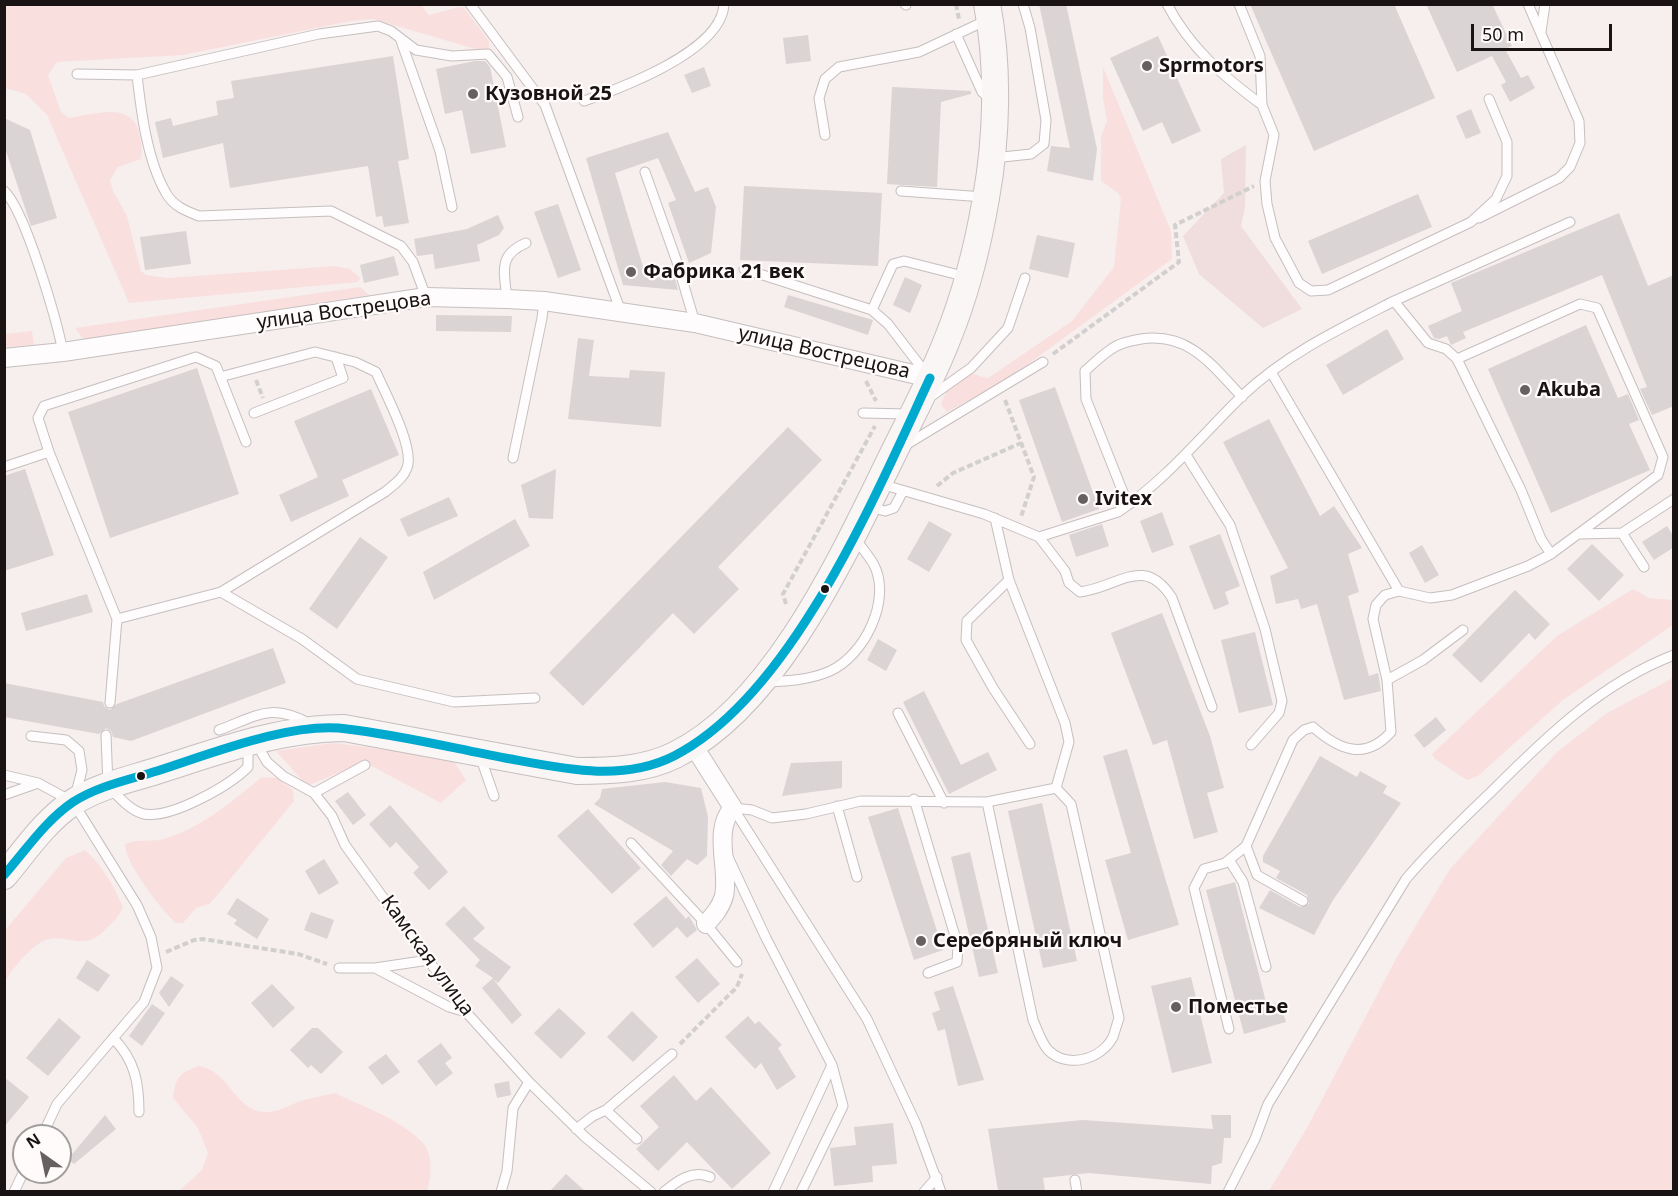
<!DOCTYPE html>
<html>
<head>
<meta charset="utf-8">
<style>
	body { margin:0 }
	#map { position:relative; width:1678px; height:1196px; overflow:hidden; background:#f7eeee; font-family:"Noto Sans",sans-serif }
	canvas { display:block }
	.frame { position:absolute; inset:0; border:6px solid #191313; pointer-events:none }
	.north { position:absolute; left:12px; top:1124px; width:60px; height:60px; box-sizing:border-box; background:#fffbfb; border:2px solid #a39e9e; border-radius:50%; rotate:327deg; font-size:16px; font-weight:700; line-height:24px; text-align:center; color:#191313 }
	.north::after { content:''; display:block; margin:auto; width:21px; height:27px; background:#676060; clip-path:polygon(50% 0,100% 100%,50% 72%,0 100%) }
	.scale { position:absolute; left:1471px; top:24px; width:141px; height:27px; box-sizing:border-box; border:3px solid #191313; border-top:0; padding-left:8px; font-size:18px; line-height:21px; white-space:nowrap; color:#191313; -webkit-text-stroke:4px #fffbfb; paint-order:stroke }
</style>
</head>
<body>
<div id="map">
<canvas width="1678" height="1196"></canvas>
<div class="frame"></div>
<div class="north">N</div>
<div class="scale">50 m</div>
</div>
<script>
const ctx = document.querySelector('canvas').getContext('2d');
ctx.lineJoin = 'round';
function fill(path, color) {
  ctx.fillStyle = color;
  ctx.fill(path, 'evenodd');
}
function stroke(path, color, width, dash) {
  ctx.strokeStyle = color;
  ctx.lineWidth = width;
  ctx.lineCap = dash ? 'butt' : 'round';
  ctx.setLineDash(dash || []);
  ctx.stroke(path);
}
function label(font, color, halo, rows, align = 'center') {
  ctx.font = font + ' "Noto Sans",sans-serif';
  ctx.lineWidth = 4.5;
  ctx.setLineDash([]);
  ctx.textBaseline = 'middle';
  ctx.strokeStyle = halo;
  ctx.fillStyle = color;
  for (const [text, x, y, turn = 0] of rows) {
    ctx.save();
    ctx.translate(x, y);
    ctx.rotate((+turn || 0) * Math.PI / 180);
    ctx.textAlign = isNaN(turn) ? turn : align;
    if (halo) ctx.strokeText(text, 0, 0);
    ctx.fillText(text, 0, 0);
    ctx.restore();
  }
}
fill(new Path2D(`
	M1246 145 1245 207 1241 226 1302 309 1263 328 1199 274 1183 236 1224 193 1221 159Z`), '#efdedd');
fill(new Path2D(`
	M5 5H421L429 15 459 7 464 8 489 41V49L482 51 373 19 351 21 183 55 57 62 48 75 61 112 69 118C95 114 134 100 140 136 141 144 143 151 141 159L118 167 110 180 113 191 127 216 141 271 146 275 167 278 335 266 350 269 360 278 358 282 129 303 47 115 26 94 5 88Z
	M1103 67 1171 231 1172 259 1009 378 947 412 941 405C943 393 960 372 974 374 979 375 982 378 988 378L1072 321 1114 267 1121 199 1118 193 1101 181V137L1107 121 1103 99Z
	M360 287 369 295 84 340 75 328Z
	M32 331 34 345 5 347V334Z
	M1633 589 1649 598 1673 600V625L1563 700 1478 776 1467 780 1435 759 1432 754 1557 636Z
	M1673 678V1191H1269L1308 1126 1397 957 1450 869 1557 752 1607 713Z
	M333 743 451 757 466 780 441 803 364 762 307 786 276 751Z
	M262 777 277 778 293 790 294 801 214 899 209 904 196 908 183 923H176C162 911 124 862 125 844 138 838 154 843 167 838 204 826 232 801 262 777Z
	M85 850C102 865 114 886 123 907 119 917 113 922 106 929 83 953 71 933 46 940 34 943 10 971 5 982V930L66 858Z
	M199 1066C229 1070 235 1112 266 1112 278 1112 288 1106 298 1102 310 1098 322 1096 335 1093 362 1106 400 1119 422 1142 433 1153 432 1177 427 1191H179L202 1170 208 1153 198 1128 173 1098C175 1078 180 1072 199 1066Z`), '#f9e0df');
fill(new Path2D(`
	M1039 4H1066L1097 149 1093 181 1047 171 1051 146 1070 148Z
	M1250 4H1394L1435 98 1314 151Z
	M1426 4H1492L1512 46 1505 49 1521 78 1528 75 1535 88 1510 102 1501 85 1506 82 1492 56 1457 72Z
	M808 35 811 61 786 64 783 38Z
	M1158 36 1201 131 1172 144 1162 122 1143 131 1110 58Z
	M393 56 409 159 398 161 409 223 384 227 382 216 376 217 368 166 230 188 223 143 163 158 155 122 171 118 173 126 218 115 216 101 234 98 231 81Z
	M475 61H485L490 67 506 147 471 154 462 110 445 114 436 69Z
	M704 67 711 86 692 93 684 75Z
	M892 87 971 91V94L941 102 937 187 887 184Z
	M1471 109 1481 133 1466 139 1456 116Z
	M4 118 30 130 57 218 31 226 4 145Z
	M668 132 695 192 708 187 716 207 711 253 689 263 668 203 676 200 658 158 615 173 644 270 675 278 678 290 623 285 586 158Z
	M744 186 882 193 878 266 740 260Z
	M1418 194 1432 227 1322 274 1308 241Z
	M558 204 581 270 558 278 534 212Z
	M1619 213 1648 286 1674 275V406L1652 415 1640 389 1647 387 1602 275 1463 332 1466 338 1451 345 1447 336 1439 339 1434 338 1428 326 1462 311 1451 283Z
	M498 215 504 228 499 235 477 245 480 261 435 269 433 254 417 256 414 239 467 229Z
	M186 231 191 264 145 270 140 237Z
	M1037 235 1075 243 1068 278 1029 269Z
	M394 256 399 275 364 283 360 265Z
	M905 277 922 285 910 313 893 305Z
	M788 295 873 320 868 335 784 307Z
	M436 315 512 316 511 332 436 331Z
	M1586 325 1618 398 1628 394 1639 420 1629 424 1650 470 1551 513 1488 369Z
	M1387 329 1404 359 1343 395 1326 365Z
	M578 338 594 340 589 376 629 378 630 370 665 372 661 427 568 419Z
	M197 368 239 494 110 538 68 412Z
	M1055 387 1099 509 1062 522 1019 400Z
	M371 389 399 455 342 480 349 496 291 522 279 495 318 477 294 421Z
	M1269 419 1320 516 1334 506 1362 548 1348 554 1359 592 1348 596 1369 676 1378 673 1381 691 1344 700 1317 604 1301 609 1298 599 1276 604 1270 576 1288 568 1223 442Z
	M788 427 822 460 718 567 739 589 694 634 673 613 583 706 549 673Z
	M25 469 54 555 4 571V476Z
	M556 469 553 519 529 518 521 485Z
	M449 497 458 516 408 537 400 519Z
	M1162 512 1174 545 1152 553 1140 521Z
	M515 519 530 546 434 600 423 572Z
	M929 521 952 534 929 572 907 559Z
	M1102 524 1109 546 1076 557 1069 535Z
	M1667 526 1674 537V547L1654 560 1642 542Z
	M1220 534 1240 586 1225 592 1229 604 1214 610 1189 546Z
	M360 537 388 557 337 629 309 609Z
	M1592 544 1624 575 1599 601 1567 569Z
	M1422 545 1439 575 1425 583 1409 553Z
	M1515 590 1550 624 1535 640 1529 633 1481 683 1452 655Z
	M87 594 93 612 26 631 21 613Z
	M1162 613 1210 736 1224 788 1207 793 1218 832 1194 839 1167 740 1153 745 1111 633Z
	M1255 632 1273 705 1239 713 1221 640Z
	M878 639 897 650 886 671 867 660Z
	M273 648 286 683 131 741 113 737 111 731 106 728 99 734 4 717V683L103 702 104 706 110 710 117 704Z
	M924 691 961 765 988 752 997 770 949 794 903 702Z
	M1436 717 1446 730 1424 748 1414 735Z
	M1127 749 1179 925 1128 940 1105 860 1131 853 1103 756Z
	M1320 756 1357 777 1360 771 1387 786 1383 793 1401 803 1333 900 1314 935 1259 908 1270 890 1300 907 1309 904 1307 895 1276 878 1280 871 1263 862V856Z
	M842 761V788L782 796 791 763Z
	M665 782 701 788 708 817 707 856 697 865 687 859 671 876 661 865 673 851 594 804 600 798 602 789Z
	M348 792 366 815 353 825 335 801Z
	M1042 803 1077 961 1043 968 1008 811Z
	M390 805 448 872 429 890 413 873 419 867 396 842 390 848 369 824Z
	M898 808 943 950 914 960 868 817Z
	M588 809 641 868 612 894 557 836Z
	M970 852 998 973 979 977 951 857Z
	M324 859 339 883 319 895 305 871Z
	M1235 882 1267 1006 1280 1002 1286 1022 1244 1034 1206 890Z
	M666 896 686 919 653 948 633 924Z
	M237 898 269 919 257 939 234 924 237 920 227 914Z
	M464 906 485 928 473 939 511 967 498 983 493 979 522 1015 512 1024 482 988 493 978 475 966 480 960 445 924Z
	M311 912 334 920 327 939 304 930Z
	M689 916 697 930 687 938 677 927Z
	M697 958 720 984 698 1003 675 977Z
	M87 960 110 975 98 992 76 978Z
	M171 976 184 985 169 1007 159 993Z
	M1191 977 1212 1063 1172 1073 1151 986Z
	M272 984 295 1008 273 1028 251 1003Z
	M953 986 984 1080 958 1086 945 1029 938 1031 932 1013 940 1010 934 992Z
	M152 1004 165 1013 142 1046 129 1036Z
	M559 1008 586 1033 561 1059 534 1033Z
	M632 1011 658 1037 633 1062 607 1037Z
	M748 1016 755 1024 759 1021 782 1045 778 1048 796 1077 777 1090 761 1063 755 1069 725 1037Z
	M59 1018 81 1037 48 1076 26 1058Z
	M312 1028H318L343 1052 321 1074 311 1065 308 1068 290 1050Z
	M441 1043 452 1058 445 1063 453 1073 436 1086 417 1061Z
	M386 1054 400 1072 382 1085 368 1067Z
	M674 1075 696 1101 711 1087 771 1153 732 1189 687 1142 658 1171 636 1149 659 1127 640 1106Z
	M4 1077 29 1097 4 1127Z
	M509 1081 511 1095 497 1098 494 1084Z
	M105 1115 116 1129 74 1164 68 1159Z
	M1211 1115H1231V1138H1224L1222 1163 1212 1166 1211 1184 1089 1173 1043 1178 1045 1191H998L988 1129 1083 1120 1213 1129Z
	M893 1123 897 1164 872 1166 873 1182 834 1186 830 1148 856 1145 854 1127Z
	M566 1174 585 1191H550Z`), '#dbd4d4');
const service = new Path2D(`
	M470 4 545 105 621 312
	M905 4 906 5
	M1167 4C1190 48 1224 77 1262 105
	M1239 4 1260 56 1262 105 1274 135 1265 181 1267 204 1275 238 1299 283 1311 291 1328 290 1471 222 1496 199 1507 176V142L1489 99
	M1541 32 1545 4
	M956 34 982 92 991 100
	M400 38 440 151 452 207
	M77 74 137 75C141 111 147 160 166 193 173 206 186 211 199 216L331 211 401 246 413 262 426 297
	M137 75 319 34 378 26 391 31 416 50 452 56 488 54 507 77 518 117
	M584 101C621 88 722 51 724 4
	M825 135 819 98 825 79 839 67 919 52 987 20
	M993 158 1031 154 1044 144 1046 120 1030 28 1023 4
	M645 172 677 262 695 323
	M4 191C25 209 57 322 63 352
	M901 191 984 197
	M1479 218 1559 178 1570 167 1580 143 1579 121 1528 4
	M744 269 872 310 888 324 928 376
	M507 299C504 271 498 255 526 243
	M1394 301 1570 222
	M872 310 893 264 904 261 967 277
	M1457 359 1521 490 1541 539 1551 554
	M1271 372 1399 591
	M930 397 971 368 1008 328 1025 278
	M254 413 343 378 336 357
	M863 413 909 414
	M904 446 1043 362
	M49 452 38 418 44 406 196 357 216 366 246 442
	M1186 455 1230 525 1265 629 1282 701 1279 713 1251 745
	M513 458 542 318 544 301
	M4 467 49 452 117 619 110 703
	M881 484 984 514 1039 537 1118 512C1166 480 1201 436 1242 396 1286 354 1341 328 1394 301L1428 343 1446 349 1457 359 1580 304 1597 308 1663 457 1658 475 1551 554 1528 566 1452 595 1430 598 1399 591 1385 595 1376 605 1373 619 1387 680 1391 732C1365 761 1339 750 1313 727L1304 730 1293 740 1246 846 1225 863 1204 869 1194 888 1229 1029
	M1128 505 1086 399 1085 371C1093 364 1101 356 1110 350 1119 343 1130 341 1141 339 1189 332 1212 365 1242 397
	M869 507 885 511 894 508 903 491
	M995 518 1009 580
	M1622 533 1644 567
	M1580 534 1622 533 1674 499
	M1039 537 1065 571 1069 583 1080 592C1119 587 1144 554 1172 598L1212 707
	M221 592 302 639 357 679 454 702 535 698
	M117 619 221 592 385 492C393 485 403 479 407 468 415 448 385 393 376 372L355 362 315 352 220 377
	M1387 680 1423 660 1463 630
	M766 682C788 681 810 680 830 671 864 656 892 600 874 565 869 556 861 547 855 538
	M898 713 944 803
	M219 730C257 716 271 702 310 724
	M106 735 108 786C118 796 130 811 144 814 171 819 229 786 248 767V746
	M31 736 66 740 79 751 82 770 75 797
	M256 743 267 762 283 776 314 793 332 816 345 845 466 1012 529 1082 513 1108 507 1171 501 1192
	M1030 744 993 688 966 640 967 621 1009 580 1065 723 1069 742 1056 788
	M480 756 494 796
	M4 775 38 783 73 802 137 905 151 937 157 968 144 1002 57 1104 42 1136
	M314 793 365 765
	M4 795 38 783
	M914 799 958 946 957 962 928 973
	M837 806 857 877
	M733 808 752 810 772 818 806 814 861 801 987 802 1056 788 1071 804 1119 1018C1117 1024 1115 1031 1113 1037 1101 1060 1067 1069 1048 1050 1041 1042 1037 1029 1033 1020L987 802
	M733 808 867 1019 916 1124 941 1192
	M631 843 706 924 737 962
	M1246 846 1257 875 1303 901
	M728 857 766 938 832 1065 773 1192
	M1229 860 1243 882 1266 967
	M339 968H375L429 960
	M375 968 449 1007 466 1012
	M113 1038C135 1060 139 1083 139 1112
	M529 1082 585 1137 651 1192
	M606 1110 637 1139
	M576 1129 593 1116 606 1110 672 1054
	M1075 1180 1077 1192
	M14 1192 24 1171
	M664 1192C677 1181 693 1169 710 1177
	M801 1192 843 1106 832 1065
	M924 1192 937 1177
	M1228 1192 1255 1139 1268 1104 1406 879C1432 848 1462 820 1492 791 1546 737 1601 683 1674 655`);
const minor = new Path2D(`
	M4 358 63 352 426 297 507 299 544 301 695 323 930 378
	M693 745 733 808C712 830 730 869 724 896 721 907 714 915 706 924`);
const secondary = new Path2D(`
	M4 876C25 851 45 821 72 803 96 787 127 780 153 772 214 753 279 728 344 728L577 771C610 771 645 770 675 755 775 706 843 556 890 460 909 421 931 381 947 340 965 296 978 245 986 198 997 137 999 66 987 4`);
stroke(service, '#c6bfbf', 11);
stroke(minor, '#c6bfbf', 20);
stroke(secondary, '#c6bfbf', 28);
stroke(new Path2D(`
	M956 4 959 19
	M1053 354 1179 262 1175 225 1254 186
	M256 380 263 398
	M866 381 876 401
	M1005 400 1034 477 1021 517
	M937 486 953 473 1021 443
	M786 604 783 594 875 426
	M166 952 194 940 203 939 298 954 327 964
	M680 1044 737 987 742 974`), '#d2cfcf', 4, [6, 3]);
stroke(service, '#fefcfc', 9);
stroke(minor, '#fefcfc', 18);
stroke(secondary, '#faf6f6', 26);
stroke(new Path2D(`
	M4 875C26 850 45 821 73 802 98 786 128 780 157 771 210 754 292 721 347 729 400 735 452 748 505 758 560 768 621 783 674 756 792 696 876 494 930 378`), '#00a9ce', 9);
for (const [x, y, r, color] of [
	[1147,66,6,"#676060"],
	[473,94,6,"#676060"],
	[631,272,6,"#676060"],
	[1525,390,6,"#676060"],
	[1083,499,6,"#676060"],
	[825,589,5,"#191313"],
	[141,776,5,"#191313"],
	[921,941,6,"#676060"],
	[1176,1007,6,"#676060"]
]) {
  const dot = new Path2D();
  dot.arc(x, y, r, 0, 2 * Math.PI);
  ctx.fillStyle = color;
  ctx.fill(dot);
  stroke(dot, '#fffbfb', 2);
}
label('bold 20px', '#191313', '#fffbfb', [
	["Sprmotors",1159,66],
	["Кузовной 25",485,94],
	["Фабрика 21 век",643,272],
	["Akuba",1537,390],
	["Ivitex",1095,499],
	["Серебряный ключ",933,941],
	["Поместье",1188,1007]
], 'left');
label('20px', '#191313', '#fffbfb', [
	["улица Вострецова",344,311,-8],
	["улица Вострецова",824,353,13],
	["Камская улица",427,956,54]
]);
</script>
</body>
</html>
